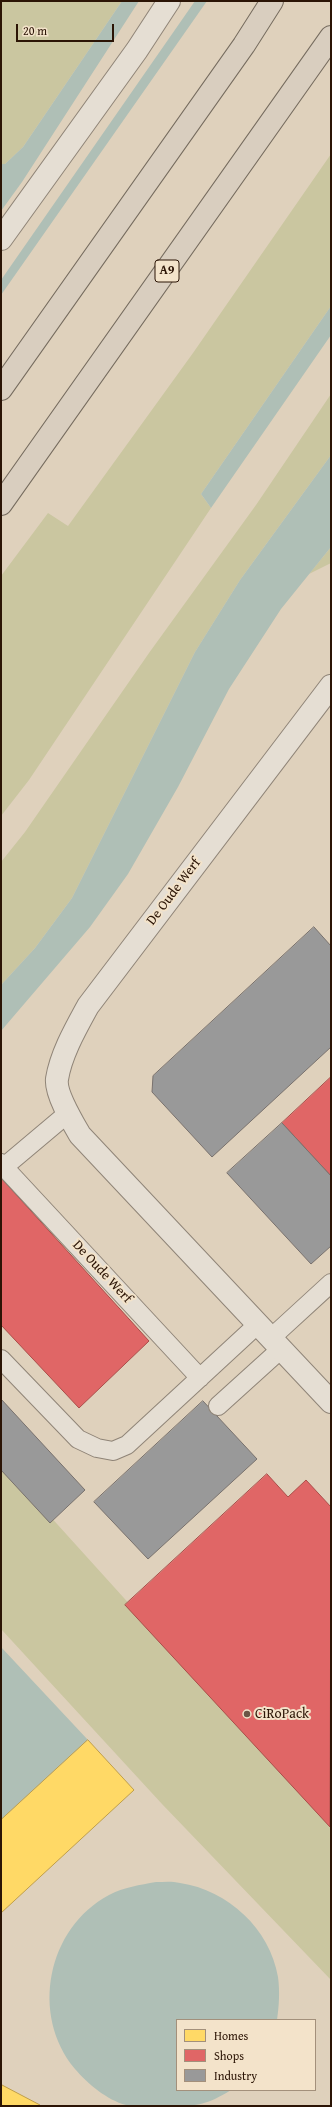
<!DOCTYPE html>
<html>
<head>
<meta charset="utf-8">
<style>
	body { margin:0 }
	#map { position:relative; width:332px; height:2107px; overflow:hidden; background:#dfd1bc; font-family:"Gentium Book Plus",serif }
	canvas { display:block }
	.frame { position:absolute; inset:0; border:2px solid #2b1405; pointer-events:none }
	.legend { position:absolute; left:176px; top:2019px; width:140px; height:72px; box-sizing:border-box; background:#f3e3ca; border:1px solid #a3907b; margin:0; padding:5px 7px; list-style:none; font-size:12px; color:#2b1405 }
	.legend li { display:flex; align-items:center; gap:8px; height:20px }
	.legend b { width:20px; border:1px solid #a3907b }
	.scale { position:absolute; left:16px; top:24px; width:98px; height:18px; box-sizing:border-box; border:2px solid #2b1405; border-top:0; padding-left:5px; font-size:12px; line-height:14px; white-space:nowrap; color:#2b1405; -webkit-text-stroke:3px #f3e3ca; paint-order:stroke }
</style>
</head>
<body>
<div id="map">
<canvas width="332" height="2107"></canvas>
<div class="frame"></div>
<ul class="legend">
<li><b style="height:11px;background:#ffd966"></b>Homes</li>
<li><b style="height:11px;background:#e06666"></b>Shops</li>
<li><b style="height:11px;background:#999"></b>Industry</li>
</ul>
<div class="scale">20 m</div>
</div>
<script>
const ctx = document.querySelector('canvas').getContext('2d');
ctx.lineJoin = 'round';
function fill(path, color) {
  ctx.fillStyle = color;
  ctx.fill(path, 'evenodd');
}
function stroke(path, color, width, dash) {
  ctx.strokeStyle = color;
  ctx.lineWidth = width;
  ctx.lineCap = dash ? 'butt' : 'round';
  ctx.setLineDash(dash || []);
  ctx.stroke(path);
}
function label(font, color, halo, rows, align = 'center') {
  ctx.font = font + ' "Gentium Book Plus",serif';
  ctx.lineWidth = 4;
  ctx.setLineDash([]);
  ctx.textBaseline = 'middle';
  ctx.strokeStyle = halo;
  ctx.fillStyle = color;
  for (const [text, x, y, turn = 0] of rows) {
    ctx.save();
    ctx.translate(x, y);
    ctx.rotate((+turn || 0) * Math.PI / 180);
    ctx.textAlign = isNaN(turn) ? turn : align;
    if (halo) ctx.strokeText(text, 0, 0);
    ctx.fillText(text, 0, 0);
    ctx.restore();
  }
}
fill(new Path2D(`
	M1 1H122L23 147 5 164H1Z
	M331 154V306L201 494 211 508 29 780 1 816V576L48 513 68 526 193 353Z
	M331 394V455L240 580 195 652 72 898 35 948 1 985V862L25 832 149 653 256 505Z
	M331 547V563L309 574Z
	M1 1462 331 1827V1980L162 1804 1 1629Z`), '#cac6a0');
fill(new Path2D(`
	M122 1H139L22 182 1 211V164H5L23 147Z
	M195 1H207L1 295V280Z
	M331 306V335L211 508 201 494Z
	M331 455V547L281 609 229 689 178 787 128 874 90 927 1 1031V985L35 948 72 898 195 652 240 580Z
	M1 1647 88 1740 1 1820Z
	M156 1882C164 1882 172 1881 180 1883 228 1890 270 1929 278 1977 280 1992 279 2006 277 2020H177V2090H231C204 2107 194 2106 162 2106 151 2106 137 2107 126 2105 107 2100 88 2084 75 2069 30 2015 47 1928 109 1895 124 1887 140 1885 156 1882Z`), '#afbfb6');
const homes = new Path2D(`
	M88 1740 134 1790 1 1913V1820Z
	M2 2085 40 2105 39 2106H1Z`);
fill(homes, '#ffd966');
stroke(homes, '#bf9e49', 1);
const shops = new Path2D(`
	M331 1077V1176L282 1123Z
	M1 1178 149 1341 79 1408 1 1325Z
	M267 1474 288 1497 306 1480 331 1507 330 1827 125 1605Z`);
fill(shops, '#e06666');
stroke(shops, '#aa4d49', 1);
const industry = new Path2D(`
	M314 927 331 946V1047L212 1157 152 1092 153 1076Z
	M282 1123 331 1176V1246L311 1264 227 1173Z
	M1 1399 85 1490 50 1523 1 1470Z
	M203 1401 257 1459 148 1559 94 1502Z`);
fill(industry, '#999');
stroke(industry, '#78716d', 1);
const service = new Path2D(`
	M1 1163 4 1167 67 1114
	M4 1167 200 1378
	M271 1338 331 1283
	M1 1359 78 1439 97 1448 113 1451 127 1445 258 1324
	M218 1406 281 1349`);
const minor = new Path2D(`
	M1 239 137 50 169 1
	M331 686 88 1006C76 1028 61 1054 57 1079 55 1093 73 1123 80 1135L331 1402`);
const motorway = new Path2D(`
	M1 389 244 45 272 1
	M1 504 331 37`);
stroke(service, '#8f8477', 20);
stroke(minor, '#8f8477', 24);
stroke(motorway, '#756b5e', 24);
stroke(service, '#e5ded3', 18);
stroke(minor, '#e5ded3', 22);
stroke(motorway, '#d9cebf', 22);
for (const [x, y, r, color] of [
	[247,1714,4,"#6a5645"]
]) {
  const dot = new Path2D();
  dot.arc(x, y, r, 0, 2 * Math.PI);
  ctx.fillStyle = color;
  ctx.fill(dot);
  stroke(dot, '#f3e3ca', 1.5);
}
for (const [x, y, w] of [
	[167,271,24]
]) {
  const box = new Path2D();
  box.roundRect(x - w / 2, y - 11, w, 22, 3);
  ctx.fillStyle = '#f3e3ca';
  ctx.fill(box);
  stroke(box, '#2b1405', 1);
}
label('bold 13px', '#2b1405', null, [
	["A9",167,271]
]);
label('14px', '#2b1405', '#f3e3ca', [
	["De Oude Werf",174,892,-53],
	["De Oude Werf",102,1272,47]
]);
label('14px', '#2b1405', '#f3e3ca', [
	["CiRoPack",255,1714]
], 'left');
</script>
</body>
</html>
